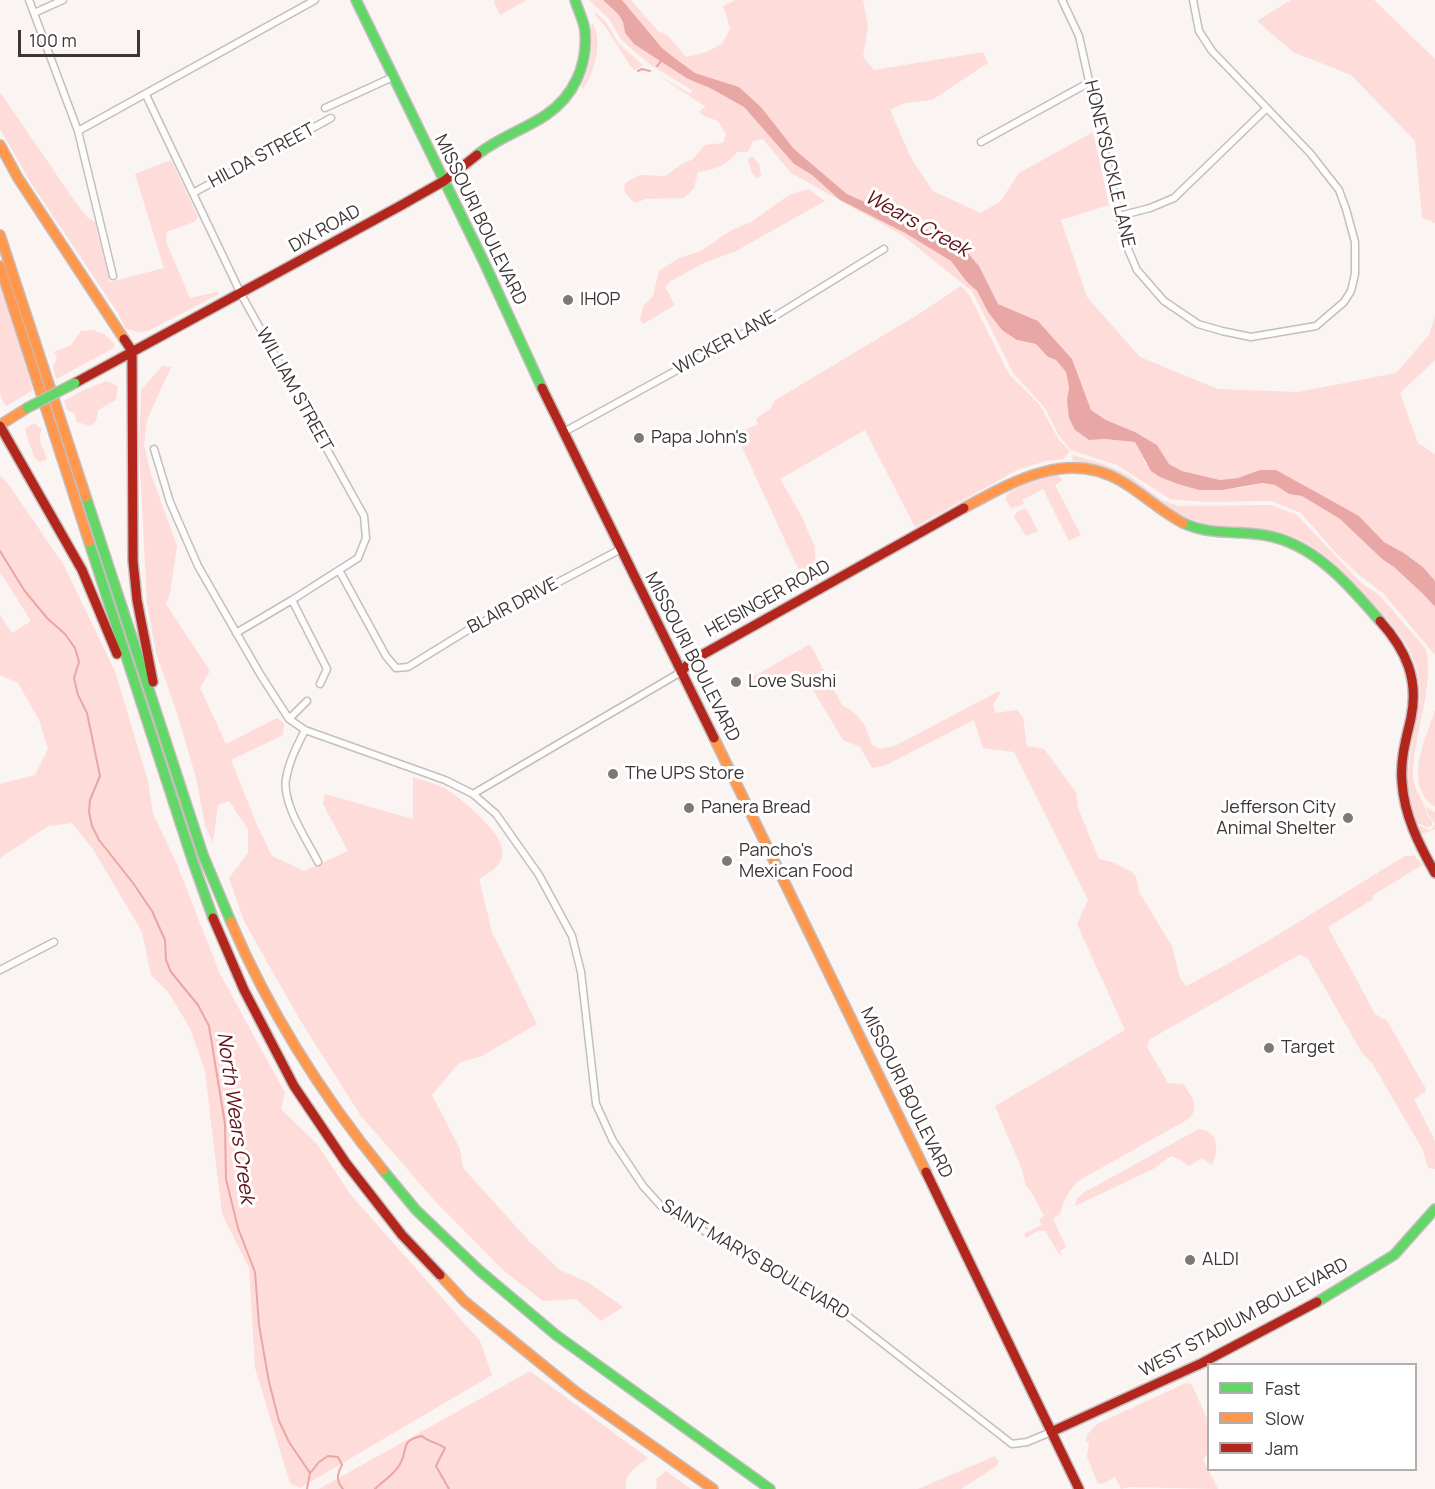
<!DOCTYPE html>
<html>
<head>
<meta charset="utf-8">
<style>
	body { margin:0 }
	#map { position:relative; width:1435px; height:1489px; overflow:hidden; background:#faf4f3; font-family:Manrope,sans-serif }
	canvas { display:block }
	.legend { position:absolute; left:1207px; top:1363px; width:210px; height:108px; box-sizing:border-box; background:#fff; border:2px solid #b1afae; margin:0; padding:8px 10px; list-style:none; font-size:18px; color:#3d3635 }
	.legend li { display:flex; align-items:center; gap:12px; height:30px }
	.legend b { width:30px; border:2px solid #b1afae }
	.scale { position:absolute; left:18px; top:30px; width:122px; height:27px; box-sizing:border-box; border:3px solid #3d3635; border-top:0; padding-left:8px; font-size:18px; line-height:21px; white-space:nowrap; color:#3d3635; -webkit-text-stroke:4px #fff; paint-order:stroke }
</style>
</head>
<body>
<div id="map">
<canvas width="1435" height="1489"></canvas>
<ul class="legend">
<li><b style="height:8px;background:#63d668"></b>Fast</li>
<li><b style="height:8px;background:#ff974d"></b>Slow</li>
<li><b style="height:8px;background:#b3261e"></b>Jam</li>
</ul>
<div class="scale">100 m</div>
</div>
<script>
const ctx = document.querySelector('canvas').getContext('2d');
ctx.lineJoin = 'round';
function fill(path, color) {
  ctx.fillStyle = color;
  ctx.fill(path, 'evenodd');
}
function stroke(path, color, width, dash) {
  ctx.strokeStyle = color;
  ctx.lineWidth = width;
  ctx.lineCap = dash ? 'butt' : 'round';
  ctx.setLineDash(dash || []);
  ctx.stroke(path);
}
function label(font, color, halo, rows, align = 'center') {
  ctx.font = font + ' Manrope,sans-serif';
  ctx.lineWidth = 6;
  ctx.setLineDash([]);
  ctx.textBaseline = 'middle';
  ctx.strokeStyle = halo;
  ctx.fillStyle = color;
  for (const [text, x, y, turn = 0] of rows) {
    ctx.save();
    ctx.translate(x, y);
    ctx.rotate((+turn || 0) * Math.PI / 180);
    ctx.textAlign = isNaN(turn) ? turn : align;
    if (halo) ctx.strokeText(text, 0, 0);
    ctx.fillText(text, 0, 0);
    ctx.restore();
  }
}
fill(new Path2D(`
	M495 0H527L500 15 494 3Z
	M589 0H603L618 14 623 22 625 33 635 44 688 79 710 88 744 107 795 165 812 175 840 200 905 233 951 261 966 281 977 291 988 312 1017 340 1036 344 1048 357 1056 360 1066 372 1069 387 1067 400 1075 430 1089 440 1105 439 1135 442 1140 450 1145 463 1199 490 1240 488 1263 483 1275 485 1289 494 1302 496 1340 519 1382 559 1394 567 1423 594 1435 607V655L1383 593 1358 574 1335 552 1301 513 1271 501 1205 502 1170 499 1117 465 1071 450 1059 436 1045 408 1013 373 972 291 902 235 791 173 763 139 753 141 748 152H737C727 165 714 170 698 172L694 188 684 198 646 199 635 203 625 193 624 185 628 181 641 175 665 176 682 164 693 159 705 145 723 143 726 134 718 121 702 115 699 111 706 107 658 75 691 94 692 90 651 65 629 47 621 39 609 19Z
	M622 0H631L658 31 667 35 686 57 707 52 723 43 730 28 723 6 736 0H863L868 27 863 57 874 70 983 52 988 63 932 100 905 103 890 110 911 158 933 191 980 213 1000 202 1019 173 1093 132 1109 205 1061 220 1087 297 1140 357 1218 389 1298 392 1396 373 1429 335 1435 316V360L1400 393 1418 443 1435 454V581L1424 568 1404 553 1384 542 1359 516 1260 470 1238 478 1220 480 1182 471 1169 464 1157 445 1135 432 1106 420 1091 410 1072 359 1038 321 998 304 979 266 961 245 847 194 794 149 761 107 739 87 695 73 676 59 662 48Z
	M1291 0H1374L1435 59V223L1422 218 1415 141 1351 75 1293 52 1257 21Z
	M595 12 606 22 618 43 643 65 635 70 631 67 605 26 596 16Z
	M592 23C604 40 594 73 583 89L581 86C592 67 593 46 591 25Z
	M0 92 76 203 88 218 95 222 110 282 164 268 135 174 171 160 198 217 194 222 166 232 167 244 190 298 218 292 219 294 148 331 137 332 125 328 118 313 31 183 0 129Z
	M752 156 759 164 761 176 756 178 751 171 748 159Z
	M808 189 825 201 736 251 704 263 671 281 665 287 675 305 643 324 640 319 644 305 653 296 659 271 679 258 701 251 730 231 751 222 789 195Z
	M0 284 33 390 7 406 4 404 0 393Z
	M961 286 970 296 1009 374 1039 404 1059 440 1070 451 1063 459 1046 461 1017 470 915 527 865 430 780 479 802 517 814 545 818 581 806 586 736 434 758 424 756 419 771 408 774 401 922 312Z
	M93 330 104 334 115 344 112 349 56 379 53 367 57 358 54 352 71 345 81 331Z
	M162 366 171 367 147 420 144 445 151 474 177 546 170 593 166 604 210 671 200 688 226 744 277 718 284 723 283 735 231 760 257 825 272 856 304 871 348 851 323 804 325 794 413 819V777C424 781 439 784 449 791 464 801 509 837 502 857 499 868 488 873 479 879L492 932 537 1024 482 1056 459 1063 432 1095 460 1149 463 1168 529 1241 560 1270 589 1283 623 1307 601 1321 576 1299 543 1301 503 1270 435 1201 361 1116 300 1020 244 921 229 878 248 853V829L229 801 218 805 213 843 205 825 196 778 177 713 156 653 147 603 139 446 141 390Z
	M106 381 118 386 116 400 98 410 96 421 91 426 77 422 74 413 67 410 64 401 80 392Z
	M34 423 42 429C36 442 44 447 47 459L40 462 34 457C32 447 25 438 26 428Z
	M1072 455 1104 464 1128 475 1162 500 1178 506 1271 505 1297 515 1360 582 1379 595 1426 649C1435 687 1413 735 1413 775 1413 785 1418 793 1422 801 1427 809 1424 813 1432 821V826L1426 827 1421 824H1416C1408 801 1406 779 1410 756 1414 725 1425 703 1417 671 1410 639 1384 616 1362 593 1349 579 1336 563 1320 552 1307 542 1291 535 1275 531 1243 524 1217 531 1185 517 1162 507 1146 489 1125 476 1109 466 1091 463 1073 461Z
	M0 475 9 485 63 564 115 671 148 781 153 814 176 862 220 974 285 1093 281 1109 317 1144 350 1194 480 1341 492 1375 300 1488 290 1483 255 1368 249 1268 222 1214 205 1071 190 1028 168 992 151 975 142 932 93 849 72 823 48 826 0 858V784L35 775 48 749 39 720 18 683 0 675V615L12 633 31 621 0 572Z
	M1050 475H1057L1063 480 1055 485 1081 535 1069 541 1043 489 1022 500 1024 504 1011 508 1006 500 1007 494 1033 479Z
	M1026 508 1038 531 1026 536 1014 517 1017 512Z
	M810 644 842 705 856 714 865 726 872 745 880 749 895 746 999 691 1000 694 993 704 995 713 1017 710 1023 717 1027 746 1044 749 1076 792 1078 808 1099 859 1112 862 1131 871 1136 877 1139 892 1172 946 1180 978 1186 986C1262 948 1332 900 1405 856H1415L1422 865 1372 896 1373 899 1328 927 1375 1014 1387 1021 1426 1089 1425 1092 1414 1099 1435 1141V1169L1428 1168 1423 1150 1372 1063 1362 1053 1307 957 1299 955 1150 1039 1147 1047 1168 1083 1183 1084C1191 1096 1200 1105 1190 1118L1078 1181C1068 1191 1064 1200 1060 1214L1053 1219 1066 1247 1060 1251 1062 1255 1059 1254 1045 1231H1038L1026 1238 1024 1234 1042 1225 1039 1219 1044 1216 1032 1193 1026 1186 1021 1167 995 1106 1125 1030 1077 924 1088 900 1014 752 983 748 974 720 886 765 872 768 860 747 843 740 802 672 781 676 759 687 751 686V678Z
	M1435 710V807C1402 785 1426 739 1435 710Z
	M1426 807 1435 812V829L1422 834 1417 828 1420 826 1428 830 1432 829 1435 824 1428 814Z
	M1199 1129C1219 1131 1219 1150 1212 1165L1202 1158 1189 1166 1181 1160 1171 1156 1153 1169 1075 1206 1077 1199 1083 1193Z
	M530 1371 648 1458C638 1466 623 1474 626 1489H319Z
	M1186 1383 1192 1385 1208 1421V1454L1203 1459 1218 1489 1129 1487 1121 1489 1115 1477 1102 1484H1098L1087 1457 1089 1442H1086L1087 1435 1097 1424Z
	M995 1456 999 1462 995 1467 961 1489H918Z
	M666 1471 691 1489H656L657 1478Z`), '#fddcda');
fill(new Path2D(`
	M603 0H622L662 48 676 59 695 73 739 87 761 107 794 149 847 194 961 245 979 266 998 304 1038 321 1072 359 1091 410 1106 420 1135 432 1157 445 1169 464 1182 471 1220 480 1238 478 1260 470H1276L1359 516 1384 542 1404 553 1424 568 1435 581V607L1423 594 1394 567 1382 559 1340 519 1302 496 1289 494 1275 485 1263 483 1222 490H1199L1178 484 1160 477 1151 471 1135 442 1105 439 1089 440 1075 430 1069 418 1067 400 1069 387 1066 372 1056 360 1048 357 1036 344 1017 340 1002 330 988 312 977 291 966 281 951 261 905 233 840 200 812 175 794 164 744 107 710 88 688 79 634 44 625 33 623 22 618 14Z`), '#e8a7a4');
stroke(new Path2D(`
	M657 66 663 59
	M638 71 642 69 650 71
	M0 551 24 590 47 618 65 634 75 648 79 662 74 678 78 695 87 713 100 776 90 800 89 812 92 826 99 840 133 883 152 911 165 940 166 960 171 972 198 1005 209 1026 225 1124 226 1179 238 1228 255 1272 259 1325 269 1382 279 1421 289 1442 310 1473 307 1489
	M311 1472 319 1462 328 1456 338 1457 342 1465C337 1474 336 1481 343 1489
	M375 1489C383 1481 395 1474 400 1464 409 1449 399 1441 422 1436 430 1443 437 1442 445 1448L436 1466 449 1489`), '#e8a7a4', 2);
const street = new Path2D(`
	M29 0 78 131 113 276
	M1062 0 1079 36 1125 242 1137 270 1164 301 1198 324 1222 331 1251 337 1316 326 1344 302 1351 291 1355 274V242L1346 209 1339 190 1310 153 1212 51 1199 31 1193 0
	M34 13 63 0
	M146 95 241 294 364 516 366 538 358 558 292 600 236 633
	M325 108 393 77
	M78 131 315 0
	M981 142 1090 82
	M193 193 331 118
	M1119 216 1150 208 1174 198 1267 108
	M564 432 772 318 884 249
	M154 449 170 502 198 566 260 674 289 719 305 730 445 780 473 794 496 814 539 875 572 936 581 972 596 1104 613 1141 643 1186 662 1207 831 1303 1012 1444 1027 1442 1051 1432
	M339 570 386 656 396 668 408 667 468 630 621 549
	M292 600 327 669 320 684
	M289 719 307 701
	M305 730C297 746 289 761 286 779 282 804 307 840 318 862
	M473 794 681 672
	M0 970 54 942`);
const fast = new Path2D(`
	M356 0 483 260 542 388
	M477 155C497 138 524 130 546 115 574 96 588 65 585 31 584 21 578 10 575 0
	M86 497 203 855 231 922
	M1183 523C1212 536 1234 530 1264 535 1314 543 1349 585 1380 621
	M89 542 192 859 213 918
	M383 1170 416 1210 480 1271 556 1335 770 1489
	M1317 1302 1394 1255 1435 1209`);
const slow = new Path2D(`
	M0 145 18 178 124 339
	M0 235 86 497
	M0 266 89 542
	M0 425 27 408
	M964 508C1012 482 1067 449 1121 481 1142 493 1160 511 1183 523
	M714 738 926 1172
	M231 922C269 1011 322 1095 383 1170
	M440 1275 464 1301 576 1392 713 1489`);
const jam = new Path2D(`
	M124 339 132 351 133 561 137 600 153 682
	M75 383 400 206 444 181 477 155
	M542 388 714 738
	M0 426 82 570 117 654
	M1380 621C1406 650 1419 679 1411 718 1406 739 1400 760 1402 782 1404 815 1419 845 1435 873
	M681 672 691 661 964 508
	M213 918 244 990 294 1086 346 1163 402 1235 440 1275
	M926 1172 1079 1489
	M1051 1432 1202 1363 1317 1302`);
stroke(street, '#c4bebd', 9);
stroke(fast, '#c4bebd', 12);
stroke(slow, '#c4bebd', 12);
stroke(jam, '#c4bebd', 12);
stroke(street, '#fefdfd', 6);
stroke(fast, '#63d668', 9);
stroke(slow, '#ff974d', 9);
stroke(jam, '#b3261e', 9);
const fastBridge = new Path2D(`
	M27 408 75 383`);
stroke(fastBridge, '#c4bebd', 12, []);
stroke(fastBridge, '#63d668', 9);
for (const [x, y, r, color] of [
	[568,300,6,"#7f7878"],
	[639,438,6,"#7f7878"],
	[736,682,6,"#7f7878"],
	[613,774,6,"#7f7878"],
	[689,808,6,"#7f7878"],
	[1348,818,6,"#7f7878"],
	[727,861,6,"#7f7878"],
	[1269,1048,6,"#7f7878"],
	[1190,1260,6,"#7f7878"]
]) {
  const dot = new Path2D();
  dot.arc(x, y, r, 0, 2 * Math.PI);
  ctx.fillStyle = color;
  ctx.fill(dot);
  stroke(dot, '#fff', 2);
}
label('18px', '#3d3635', '#fff', [
	["HILDA STREET",262,156,-28],
	["HONEYSUCKLE LANE",1109,164,77],
	["MISSOURI BOULEVARD",480,220,64],
	["DIX ROAD",325,229,-29],
	["WICKER LANE",725,343,-29],
	["WILLIAM STREET",294,390,61],
	["HEISINGER ROAD",768,599,-29],
	["BLAIR DRIVE",513,606,-28],
	["MISSOURI BOULEVARD",692,657,63],
	["MISSOURI BOULEVARD",906,1093,64],
	["SAINT MARYS BOULEVARD",755,1260,31],
	["WEST STADIUM BOULEVARD",1244,1318,-28]
]);
label('18px', '#3d3635', '#fff', [
	["IHOP",580,300],
	["Papa John's",651,438],
	["Love Sushi",748,682],
	["The UPS Store",625,774],
	["Panera Bread",701,808],
	["Jefferson City",1336,808,"right"],
	["Animal Shelter",1336,829,"right"],
	["Pancho's",739,851],
	["Mexican Food",739,872],
	["Target",1281,1048],
	["ALDI",1202,1260]
], 'left');
label('italic 20px', '#641219', '#fff', [
	["Wears Creek",917,224,29],
	["North Wears Creek",235,1118,82]
]);
</script>
</body>
</html>
